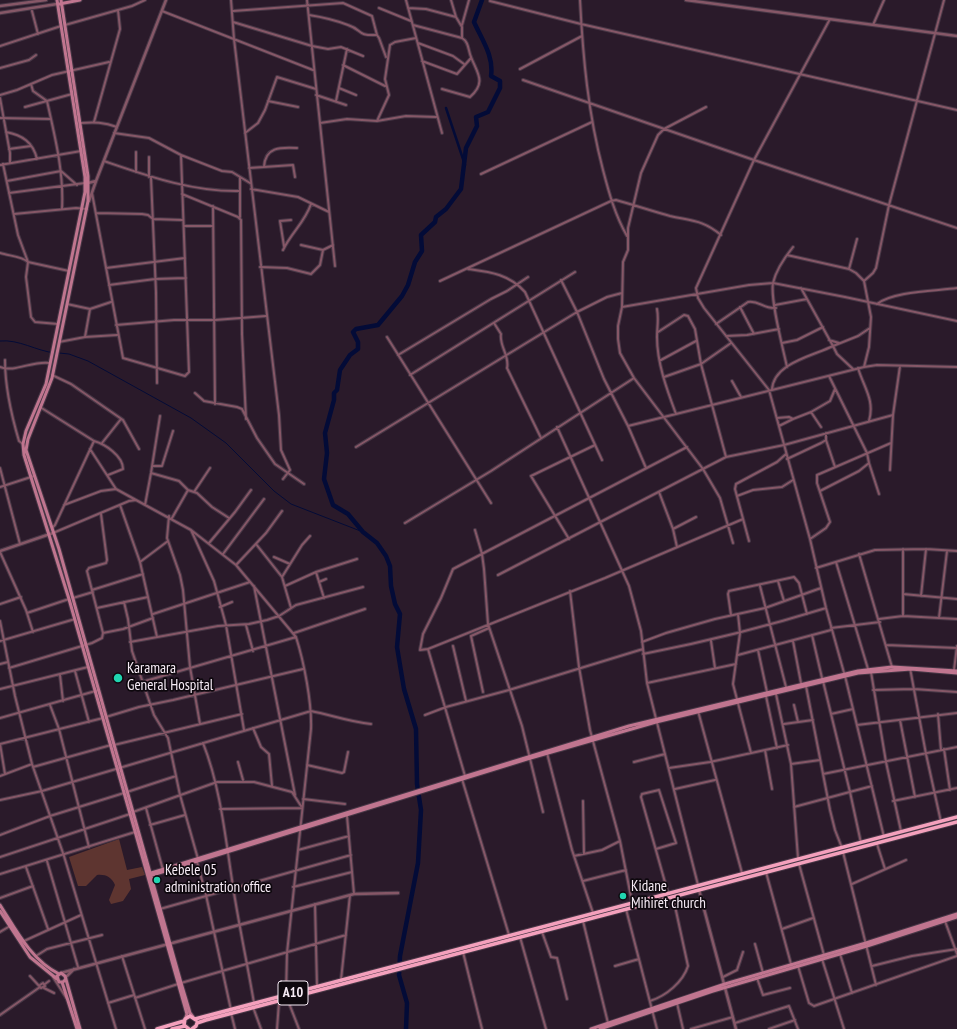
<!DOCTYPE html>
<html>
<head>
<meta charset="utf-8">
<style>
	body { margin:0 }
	canvas { display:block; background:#2a1a2a }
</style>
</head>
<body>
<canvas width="957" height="1029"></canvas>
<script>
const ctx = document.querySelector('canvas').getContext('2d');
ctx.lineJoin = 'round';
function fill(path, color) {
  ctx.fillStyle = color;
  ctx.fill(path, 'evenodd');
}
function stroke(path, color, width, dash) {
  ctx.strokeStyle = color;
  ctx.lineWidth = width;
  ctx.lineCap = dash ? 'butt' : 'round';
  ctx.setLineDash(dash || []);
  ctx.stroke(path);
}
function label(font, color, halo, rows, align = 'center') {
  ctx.font = font + ' "PT Sans Narrow",sans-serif';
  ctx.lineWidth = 3.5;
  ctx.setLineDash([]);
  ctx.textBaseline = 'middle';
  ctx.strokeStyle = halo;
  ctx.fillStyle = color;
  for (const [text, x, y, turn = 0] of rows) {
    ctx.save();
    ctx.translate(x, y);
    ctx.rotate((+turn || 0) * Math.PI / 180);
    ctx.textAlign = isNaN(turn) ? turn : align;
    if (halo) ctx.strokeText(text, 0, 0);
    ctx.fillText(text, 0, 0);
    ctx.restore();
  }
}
fill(new Path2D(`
	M119 839 127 870 142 867 145 875 129 879 131 889 123 901 111 904 109 900 115 885C112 877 105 874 97 875L86 886H78L69 857Z`), '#5e3530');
stroke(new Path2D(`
	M0 341C19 339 36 351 55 353
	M59 353 69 354 88 361 191 418 226 443 274 491 291 504 363 532`), '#030b37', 1);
stroke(new Path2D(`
	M446 108 465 165`), '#030b37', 2.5);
stroke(new Path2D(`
	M406 1029 407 1003 399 975 400 956 418 863 421 810 417 784 416 729 404 689 397 647 400 614 395 604 391 586 390 566 386 556 377 543 363 532 348 514 333 505 324 479 327 453 325 433 334 400V393L337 390 340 370 350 355 358 349V342L353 332 356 329 378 325 402 296 408 285 415 262 422 251 421 235 435 222 436 217 446 209 461 189 466 148 477 126 476 117 488 112 500 88V81L491 76C494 56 482 40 474 22L482 0`), '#030b37', 4.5);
const minor = new Path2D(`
	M231 0 234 39 279 415 281 450 290 470 283 479
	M307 0 335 266
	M406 0 442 133
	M580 0C583 58 588 113 603 170 609 193 615 215 627 236
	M490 1 581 24 957 110
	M379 8 411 21
	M408 8 426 9 456 17
	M32 11 38 34
	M162 11 313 70
	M233 11 343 3 372 16 377 35
	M309 15C322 17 335 20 348 25 363 30 356 36 377 35L379 38 386 57
	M830 19 754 160 696 288 698 298 704 308 769 390 810 539 826 608 846 680 884 837
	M233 22 312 46 328 49 341 47 363 56
	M65 25 132 6 145 0
	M413 25 462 38
	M462 25 469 0
	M873 25 884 0
	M418 43 453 56 464 64
	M0 46 61 26
	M422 61 457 74 471 58
	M343 65 385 86
	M0 68 29 60 36 55
	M520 69 582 36
	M523 80 754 160 957 228
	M31 84 33 91 47 101C55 137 64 172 62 209
	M339 88 356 95
	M442 89 470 97C487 82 477 73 471 57 468 50 469 42 462 38V27L456 17 451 0
	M0 95 17 90 52 75 109 62
	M316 95 346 105
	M0 98 10 153V163
	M268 101 298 107
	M336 101 347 49
	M25 107 72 94
	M706 107 664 129 658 135 641 173 628 228V250L623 262 622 307 618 326V339L620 353 634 378 703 469 720 498 733 543
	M0 118 51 119
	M377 121 389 95 385 79 390 45 395 42 416 38
	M94 122 120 29 118 10
	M80 123C94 122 104 122 117 127
	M320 123 347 119 377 121 406 116 436 117
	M6 132C22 135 33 142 37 159
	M114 133 149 138 181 155
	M245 133 258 123 265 110 277 77 316 89
	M9 149 31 146
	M149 157V177
	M104 161C148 176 192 192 240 191
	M3 164 18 235 28 262 26 277 31 317 35 322 58 324
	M0 165 81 151
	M264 167C265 147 280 147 297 148
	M249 168 293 165 295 177
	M136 172V152
	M481 174 592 122
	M151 178 156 292 157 383
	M7 181 61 171 77 185
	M251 189 298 197 329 212
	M9 193 85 183
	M92 193 123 358 185 376 189 372 181 155 222 171 232 172 250 183
	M182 194 238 217 241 220 242 334 246 419
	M213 206 215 404
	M96 213 142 214 148 215 153 219 182 220
	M14 214 76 208 87 209
	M240 217V178
	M184 226H213
	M301 245 323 250
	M284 246 280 221 291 220
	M283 250C291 233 305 222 311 204
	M0 253C9 256 22 256 28 262L69 271
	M787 255 849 269 856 273 864 281
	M260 267 287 268 311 274 320 265 323 250 333 245
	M106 268 185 258
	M468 269C490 272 509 274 525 292L602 460
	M849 269 857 239
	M561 280 577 312 604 379 628 426 646 468
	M440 281 611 201 616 200C634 205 652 211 670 216 692 221 703 220 721 235
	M109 285 155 279 186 278
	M801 288 807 299
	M67 304 90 309
	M877 304C893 291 936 291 957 288
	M775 305 807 299 833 346 858 336 870 328
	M622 307 749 285 773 283 845 297 957 321
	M740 307 754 334
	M657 309C659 319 657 327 657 337 657 363 667 390 676 414
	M494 323 501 334C499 346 510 356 507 368L541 438
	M716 324 748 302C759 300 763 309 776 308
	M116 325 174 320H215L266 316
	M658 332 684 315 688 316 695 329 701 364 726 457
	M726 336 747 335 779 329
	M85 337 90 309 111 302
	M387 337 491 503
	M829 340 839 343
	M59 342 85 337 117 335
	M782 343 797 340 823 327
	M398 355 491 299 507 291 528 277
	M5 360C5 388 11 414 19 441L23 444
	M661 360 696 341
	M0 367C15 373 33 360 50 363
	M787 367C783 348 770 300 773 283 776 270 785 257 793 247
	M864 367 869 347 871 317 864 281 873 273 876 268 889 205 944 0
	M858 368C864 388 875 400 869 421
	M52 375 71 384 123 420 139 449
	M410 375 575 272
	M664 377 701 364 731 343
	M732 381 741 397
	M772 390C773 363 813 356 833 346L837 354 853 369
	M195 393 204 401 237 407 242 409 257 438 275 464 304 484
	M40 407 94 441C105 444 123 456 123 469L108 475
	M811 412 821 427
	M777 418 789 417 793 419 811 412 830 401 835 389
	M628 426 864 367 877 365 957 367
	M779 426 793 419
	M557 427 629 586 641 631 647 683 698 885
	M826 440 835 467
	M102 443 121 419
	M356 447 577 312 607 297 622 293
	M90 449 116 489
	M787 459 821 443 826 440V433
	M869 463 879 494
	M153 466H162L173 431
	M0 468 20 544
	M890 470 893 415 900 366
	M151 473 179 481 188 490 197 493 212 507 229 518
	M0 487 34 476
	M820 491 859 471 869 463 867 453 829 376
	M194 492 210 468
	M659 492 673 529 677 547
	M737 496 753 490 782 487 793 480
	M64 505 101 491 116 489 136 500
	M120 505 140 562 157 637
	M145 505 151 473 160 416
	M169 516 167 538 180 575 183 590 190 667 200 724
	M172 518 188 490
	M405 523 491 471 634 378
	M52 528 55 525 94 441
	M673 529 696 517
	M191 530 214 581 226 625 244 730
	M475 530 482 554 484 569 488 624 522 726 543 812
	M53 533 129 501 136 500 191 530 236 565 296 637C304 662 312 703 311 729L287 953 286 994
	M569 539 531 476 595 445
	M810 539 826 528 830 522 817 483V475L891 443
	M749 541 735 489 736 484 777 462 786 454
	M209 543 235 512 251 490
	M256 544 282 577 291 608
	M903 549V616
	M0 552 26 610 33 632
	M223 554 264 499
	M859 554 892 667
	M274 557 290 564
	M140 562 168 541
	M836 562 868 669
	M236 565 266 533 282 511
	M816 568 875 550 926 549 957 551
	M316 572 324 598
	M498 575 726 457 784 445 893 415
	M282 577 302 545 310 536
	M778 581 784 601
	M319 582 326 579
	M254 586 295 795
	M285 586 316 572 357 559
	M760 586 786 687
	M92 590 143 574
	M570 591 579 667 590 730 620 841 632 902
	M903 594 957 599
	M921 596 926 549
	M73 598 93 592
	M124 602 128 619 132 651 154 715 168 738 180 795 198 859
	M0 604 21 597
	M220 607 232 602
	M97 608 148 597
	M27 613 69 599
	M153 614 250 582
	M738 614 740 633 733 684 751 753
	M731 615 728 594 729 591 794 577 799 583 807 614
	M939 618 947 551
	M879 619 903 616 957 619
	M0 621 15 696 32 764 64 856 116 1029
	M246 625 253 651
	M831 628 880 622
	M103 633 123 629 153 618
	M294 633 365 609
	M812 635 822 678
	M0 641 75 619
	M711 641 715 668
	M793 641 801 683
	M130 642 218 626 249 624 267 620 279 616 296 605 363 587
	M642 642 666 633 715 619 765 608 821 588
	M886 645 957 648
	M453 646 466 701
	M428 649 605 578 743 519
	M758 650 767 692
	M643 654C705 642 765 627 826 608
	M738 655 831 630
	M0 664 8 662
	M9 668 92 643 102 638 103 633 87 571 89 568 106 563 107 560 101 514
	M910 668 926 754 941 822
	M954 670 957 646
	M75 671 89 722
	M871 672 886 762 901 831
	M60 675 63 701
	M823 681 850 792 861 843
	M142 682 296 637
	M647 683 736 664
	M806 686 830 810 835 830 842 848
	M0 689 88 667
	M873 690 914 689 957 692
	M483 692 471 636 489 628
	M776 694 791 764 798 858
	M766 696 777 748
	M50 705 59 729 89 847
	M794 705 798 722
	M698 711 742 873
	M831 714 853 709
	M938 714 941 750
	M425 715 446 707 509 690 643 649
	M106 717 139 707 173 700 303 669
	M0 718 99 690
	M900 720 915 797
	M784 724 813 720
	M857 725 957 713
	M253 728 261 747 269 754 272 786
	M203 743C220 786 225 834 232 880 238 921 247 962 254 1003
	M0 744 103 718
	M0 744 5 774
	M114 745 242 714
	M944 749 950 790
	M765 750 772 789
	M547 753 572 850 593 913
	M238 762 243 780
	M634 762 665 754
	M791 764 820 760
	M307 765 342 773 344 772 348 752
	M33 767 111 745
	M669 768 710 762 788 745
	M823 774 957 747
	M0 776 32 764
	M465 776 428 649 420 650 423 634 441 598 453 569 687 447
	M462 779 509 935
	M675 789 715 780
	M127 792 176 776
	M303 799 345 804
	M0 800 42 791 311 711C331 715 350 722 371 724
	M583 801 584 854
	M893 801 957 788
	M794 807 872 786
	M146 808 163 870
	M220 809 302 808
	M133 812 217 782H254L292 792 301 806
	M347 816 354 894
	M150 825 185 815
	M0 835 50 816 124 793
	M877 844 885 869
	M656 849 676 843 659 790 642 794 641 797 668 893
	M298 850 349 836
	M843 852 876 985
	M574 856 602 850 620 841
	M0 857 130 814
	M47 861 78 967
	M197 862 206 895 231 1010
	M799 864 824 955
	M26 867 48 929
	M766 872 791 964
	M0 874 135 832
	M583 881 626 870
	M852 884 906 860
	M293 887 352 872
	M0 898 33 886
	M315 904 317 986
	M160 909 351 855
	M626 909 657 1029
	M583 921 608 1023
	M945 921 957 954
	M782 929 813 918
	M0 932 10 926
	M542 932 551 957 557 958 567 999
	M520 937 546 1029
	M24 941 81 915
	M755 944 763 973
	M463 952 482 1029
	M840 954 852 993
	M36 956 47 949 102 935
	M122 956 145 1029
	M822 959 844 1029
	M615 966 639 959
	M798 966 809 1003 814 1006 957 956
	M872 966 912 956 957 949
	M30 976 41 988 45 986 43 983 40 985
	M53 977 67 999
	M723 977 737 970 743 952
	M757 978 763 995 790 988
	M341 980 350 895
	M181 983 346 935
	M45 984 49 981
	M44 988 54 993
	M135 998 178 984
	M287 998 299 1029
	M650 1001C666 996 683 982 688 966L673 897
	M108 1003 134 995
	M677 1003 683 1029
	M253 1007 261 1029
	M231 1013 235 1029
	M0 1015 40 987
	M735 1023 789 1006 798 1029
	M277 1029 279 1002
	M691 1029 733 1017
	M769 1029 795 1020`);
const tertiary = new Path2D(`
	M686 0 957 36
	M0 6 46 0
	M0 13 57 4
	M88 183 96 181 166 0
	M89 201 96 181
	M0 551 53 533
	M699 890 736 1029
	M61 973 354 894 398 893
	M66 977 74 969`);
const secondary = new Path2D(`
	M57 0 85 177V192L46 384 26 431 23 444 24 455 69 599 187 1014 186 1017
	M61 0 88 176V201L52 378 28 439 26 450 59 549 181 983 190 1013 193 1017
	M59 4 80 0
	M148 874 629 726 858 671 892 667 957 671
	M149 876 527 759 656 722 858 673 911 669 957 673
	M0 905C16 930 31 960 59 974
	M0 911 30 957 57 979
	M66 979 63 982H59L57 976 61 973 65 976 80 1029
	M62 982 77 1029
	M591 1029 725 984 866 943 957 914
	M600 1029 713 991 867 946 957 917`);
const trunk = new Path2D(`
	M195 1019 957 817
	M157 1029 184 1021
	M172 1029 185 1026
	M189 1029 184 1025 185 1019 190 1016 196 1020
	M192 1029 196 1026 197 1023 206 1020 957 822`);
stroke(minor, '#473746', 4);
stroke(tertiary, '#473746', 4.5);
stroke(secondary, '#473746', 5);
stroke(trunk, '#473746', 5.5);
stroke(minor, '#865767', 2);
stroke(tertiary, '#865767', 2.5);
stroke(secondary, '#c0758f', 3);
stroke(trunk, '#f4a0bc', 3.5);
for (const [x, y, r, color] of [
	[118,678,5,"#20d5b0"],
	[157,880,4,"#20d5b0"],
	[623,896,4,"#20d5b0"]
]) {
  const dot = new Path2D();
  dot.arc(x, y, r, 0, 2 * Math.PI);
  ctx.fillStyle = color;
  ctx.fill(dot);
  stroke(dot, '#0e080e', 1.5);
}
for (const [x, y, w] of [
	[293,993,30]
]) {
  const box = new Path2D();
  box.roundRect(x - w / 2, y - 12, w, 24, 3);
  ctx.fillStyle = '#0e080e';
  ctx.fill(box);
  stroke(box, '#f6ebf5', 1);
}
label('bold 14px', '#f6ebf5', null, [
	["A10",293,993]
]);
label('15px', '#f6ebf5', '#0e080e', [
	["Karamara",127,669],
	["General Hospital",127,686],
	["Kebele 05",165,871],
	["administration office",165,888],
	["Kidane",631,887],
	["Mihiret church",631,904]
], 'left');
</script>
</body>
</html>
